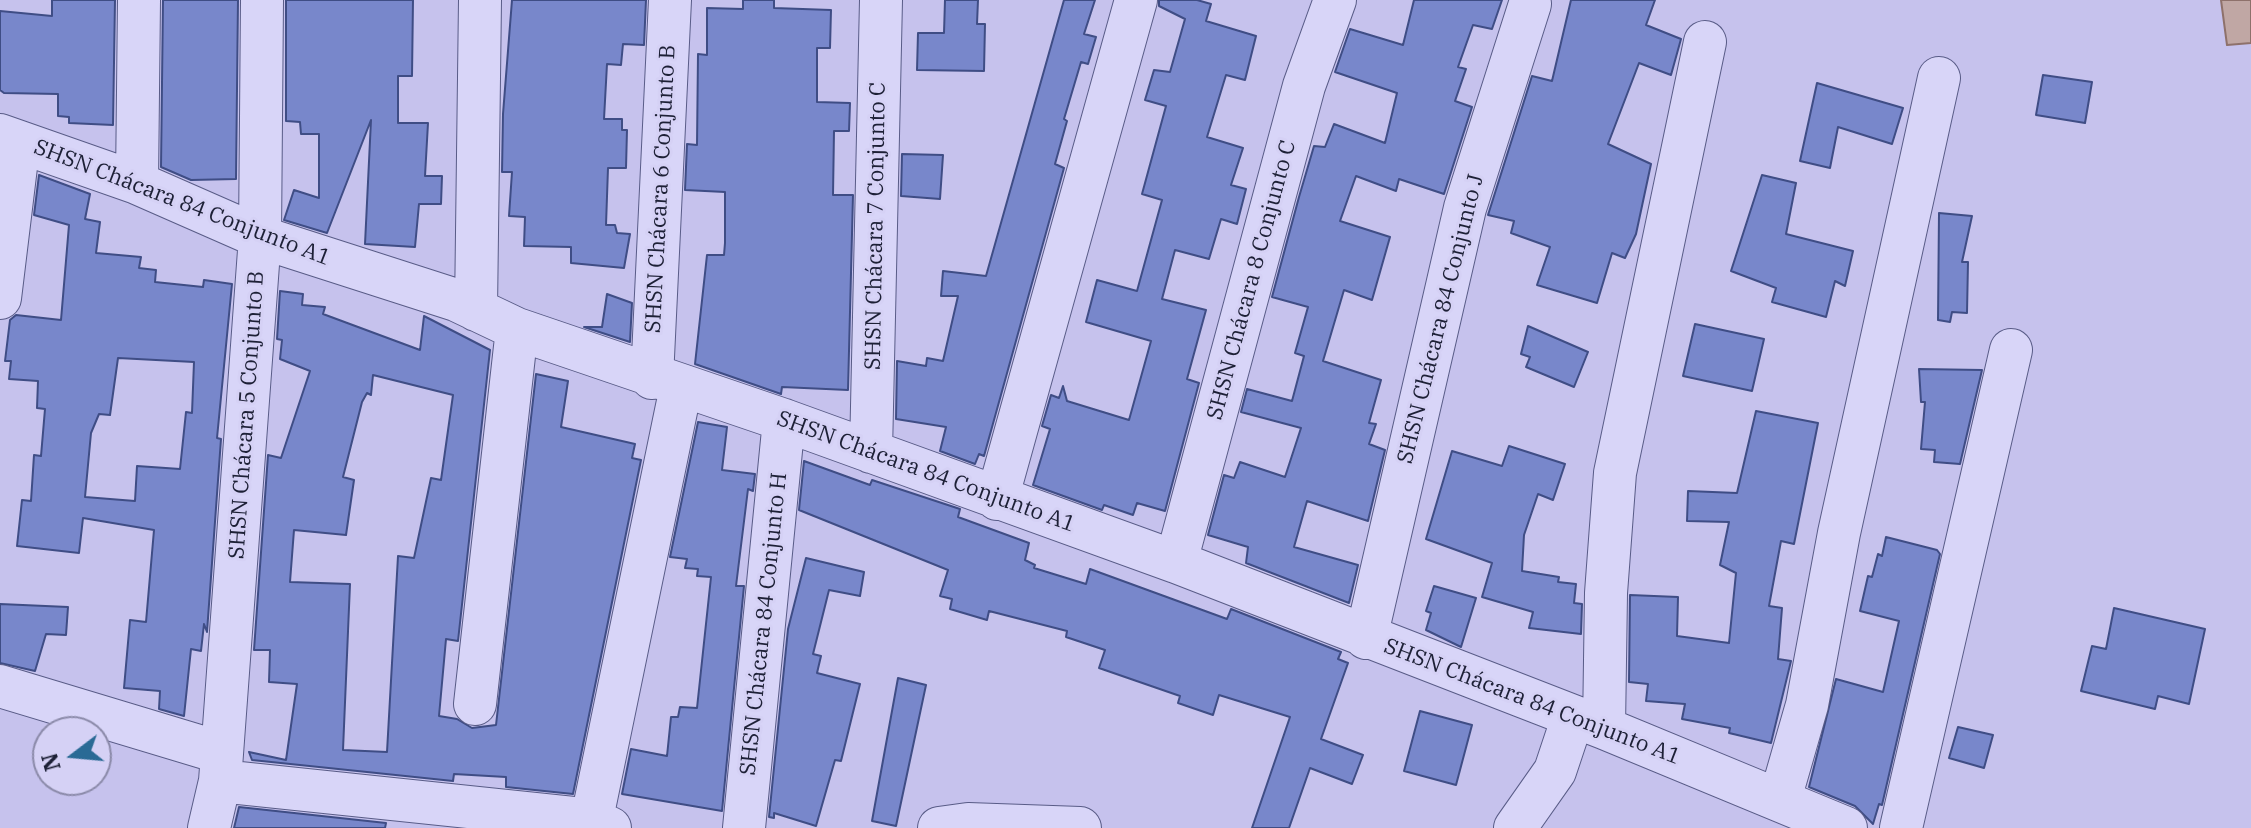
<!DOCTYPE html>
<html>
<head>
<meta charset="utf-8">
<style>
	body { margin:0 }
	#map { position:relative; width:2251px; height:828px; overflow:hidden; background:#c6c2ed; font-family:"IBM Plex Serif",serif }
	canvas { display:block }
	.north { position:absolute; left:32px; top:716px; width:80px; height:80px; box-sizing:border-box; background:#d5d1f5; border:2px solid #8b8aa9; border-radius:50%; rotate:254deg; font-size:22px; font-weight:700; line-height:32px; text-align:center; color:#1d2036 }
	.north::after { content:''; display:block; margin:auto; width:28px; height:36px; background:#2a6a95; clip-path:polygon(50% 0,100% 100%,50% 72%,0 100%) }
</style>
</head>
<body>
<div id="map">
<canvas width="2251" height="828"></canvas>
<div class="north">N</div>
</div>
<script>
const ctx = document.querySelector('canvas').getContext('2d');
ctx.lineJoin = 'round';
function fill(path, color) {
  ctx.fillStyle = color;
  ctx.fill(path, 'evenodd');
}
function stroke(path, color, width, dash) {
  ctx.strokeStyle = color;
  ctx.lineWidth = width;
  ctx.lineCap = dash ? 'butt' : 'round';
  ctx.setLineDash(dash || []);
  ctx.stroke(path);
}
function label(font, color, halo, rows, align = 'center') {
  ctx.font = font + ' "IBM Plex Serif",serif';
  ctx.lineWidth = 6;
  ctx.setLineDash([]);
  ctx.textBaseline = 'middle';
  ctx.strokeStyle = halo;
  ctx.fillStyle = color;
  for (const [text, x, y, turn = 0] of rows) {
    ctx.save();
    ctx.translate(x, y);
    ctx.rotate((+turn || 0) * Math.PI / 180);
    ctx.textAlign = isNaN(turn) ? turn : align;
    if (halo) ctx.strokeText(text, 0, 0);
    ctx.fillText(text, 0, 0);
    ctx.restore();
  }
}
const water = new Path2D(`
	M2221 0H2251V43L2227 45Z`);
fill(water, '#c0a7a4');
stroke(water, '#8e716b', 2);
const building = new Path2D(`
	M52 0H115L113 125 69 123V117L58 116V94L4 93 0 90V11L52 16Z
	M163 0H238L236 179 191 180 161 167Z
	M286 0H413L412 76H398V123H428L425 176H442L441 204H419L415 247 365 244 371 120 327 233 284 220 294 190 319 198V134H301L300 122 286 121Z
	M512 0H646L644 45 623 44 621 65 607 64 604 119H622V130H627L626 168H608L606 225H615L617 233 630 234 624 268 571 263V247L524 246 525 217 509 216 512 172H502L503 114Z
	M743 0H774V8L831 10 830 48H817V102L850 103 849 131H834L833 195H853L848 390 782 387 781 394 695 364 707 255H724L725 243V192L685 190 687 144 697 145 698 54 707 55V8L743 9Z
	M945 0H978L977 24H985L984 71 917 70 918 33H944Z
	M1064 0H1095L1084 34 1096 37 1088 64 1081 62 1064 119 1067 121 1055 164 1064 168 984 456 979 454 975 464 940 451 946 427 896 419 897 361 926 366 927 358 943 361 958 296H941L943 271 986 276Z
	M1159 0H1197L1211 4 1206 21 1256 36 1245 80 1226 75 1207 137 1243 148 1231 185 1246 189 1237 224 1221 219 1209 259 1175 250 1162 299 1206 310 1187 379 1199 383 1165 511 1137 503 1133 515 1104 505 1102 510 1033 485 1050 429 1042 426 1051 395 1059 398 1063 386 1067 401 1129 420 1151 341 1086 322 1097 280 1137 291 1162 200 1142 194 1166 106 1145 100 1154 70 1170 72 1185 19 1159 6Z
	M1414 0H1502L1492 29 1473 25 1458 67 1466 69 1455 101 1472 107 1444 194 1399 179 1396 191 1356 176 1340 221 1390 237 1372 300 1344 290 1323 361 1381 380 1369 423 1376 424 1369 444 1385 450 1368 521 1307 501 1294 547 1358 565 1349 603 1246 563 1248 547 1208 535 1224 475 1234 478 1240 462 1285 477 1301 428 1241 412 1247 389 1292 401 1304 356 1295 353 1308 307 1272 297 1299 197 1314 146 1325 147 1334 124 1385 143 1397 93 1335 72 1350 29 1403 45Z
	M1571 0H1655L1646 25 1681 39 1671 75 1639 63 1608 144 1651 164 1636 234 1625 258 1612 253 1597 303 1537 285 1550 247 1511 233 1514 221 1488 215 1532 76 1552 81Z
	M2043 75 2092 82 2085 123 2036 115Z
	M1817 83 1903 108 1892 144 1838 127 1830 168 1800 161Z
	M902 154 943 155 940 199 901 196Z
	M39 175 90 194 85 219 100 222 96 253 141 257 139 268 156 270 155 282 203 287 204 280 232 284 217 438 221 439 207 632 204 624 201 651 191 649 184 716 159 709 160 691 124 688 130 620 146 622 154 530 83 518 79 553 17 546 22 500 31 501 34 455 41 456 45 409 37 408 38 381 9 379 11 361H5L10 320 16 315 61 320 69 225 34 215ZM118 358 194 362 192 413 186 412 180 469 137 466 135 501 85 497 91 433 99 414 110 415Z
	M1762 175 1796 183 1786 234 1853 251 1845 286 1835 281 1826 317 1772 302 1776 288 1731 271Z
	M1939 213 1972 216 1962 262H1968L1967 313 1952 312 1950 322 1938 320Z
	M280 291 303 294 302 305 325 307 323 314 420 350 424 316 490 350 458 641 446 639 439 716 457 719 472 728 496 725 536 374 568 381 561 427 635 444 632 458 641 460 573 794 506 787V777L454 774 453 781 252 760 249 752 286 760 297 684 269 682 270 650H254L268 455 281 458 310 371 280 359 282 340 277 339ZM373 375 453 395 441 480 431 478 414 558 398 556 387 752 343 750 350 584 290 582 294 530 346 535 354 480 343 477 362 402 367 393 371 395Z
	M607 294 632 303 630 342 584 327H602Z
	M1695 324 1764 339 1752 391 1683 376Z
	M1528 326 1588 352 1574 387 1526 367 1530 357 1521 354Z
	M1919 369 1982 370 1960 464 1934 462 1935 450 1921 449 1925 402H1921Z
	M1756 411 1818 423 1794 544 1781 541 1769 606 1782 608 1778 659 1791 661 1771 743 1729 733 1730 728 1682 719 1685 704 1646 701 1648 684 1629 682 1630 595 1678 597 1677 636 1729 643 1736 573 1720 565 1729 522 1687 521 1688 491 1737 493Z
	M698 422 727 427 722 470 755 474 753 491 748 489 736 586H744L722 811 622 794 631 749 667 756 671 717H678L680 707 697 708 711 577 697 576 698 569 685 568 687 559 670 557Z
	M1509 446 1565 464 1553 500 1538 494 1524 535 1522 571 1559 577 1558 582 1576 584 1574 603 1582 604 1581 634 1529 628 1533 612 1482 597 1492 563 1426 539 1452 451 1502 466Z
	M804 461 870 485 872 480 960 509 958 517 1029 543 1025 560 1035 565 1034 568 1086 584 1090 569 1227 619 1231 609 1341 652 1338 659 1348 663 1321 739 1363 755 1352 784 1310 768 1289 828H1252L1290 717 1219 695 1213 715 1178 703 1180 696 1099 668 1105 650 1066 637 1067 631 989 611 987 620 950 609 952 599 940 596 948 570 799 510Z
	M1886 537 1937 550 1940 554 1882 805 1879 804 1873 824 1855 806 1809 787 1836 679 1883 692 1899 621 1860 611 1868 576 1872 577 1878 554 1882 556Z
	M806 558 864 572 860 596 829 590 813 654 821 656 817 673 860 684 841 761 835 760 816 826 774 813V818L769 817 788 629Z
	M1434 586 1476 598 1461 647 1426 630 1431 613 1426 611Z
	M0 604 68 607 66 635 46 634 35 671 0 663Z
	M2114 608 2205 629 2189 704 2158 696 2155 709 2081 691 2092 646 2106 649Z
	M898 678 926 685 896 826 872 821Z
	M1420 711 1472 725 1456 785 1404 771Z
	M1958 727 1993 735 1984 768 1949 758Z
	M239 807 386 823 385 828H234Z`);
fill(building, '#7887cb');
stroke(building, '#3f4d85', 2);
const minor = new Path2D(`
	M0 135 137 183 260 237 456 300 517 329 784 420 1176 562 1604 728 1846 828
	M137 183 139 0
	M0 298 19 142
	M476 310 480 0
	M652 378 670 0
	M871 452 881 0
	M997 499 1136 0
	M1176 562 1304 86 1335 0
	M1366 638 1465 208 1530 4
	M0 686 222 753
	M475 704 517 329
	M1604 728 1606 593 1615 473 1705 42
	M220 781 592 820 610 828
	M1780 799 1807 705 1839 533 1939 78
	M209 828 220 781 260 237 262 0
	M590 828 681 387
	M744 828 784 420
	M939 828 968 824 1080 828
	M1515 828 1555 771 1573 717
	M1901 828 2011 350`);
stroke(minor, '#595c87', 44);
stroke(minor, '#d8d5f8', 42);
label('22px', '#1d2036', '#d5d1f5', [
	["SHSN Chácara 6 Conjunto B",661,189,-87],
	["SHSN Chácara 84 Conjunto A1",182,203,21],
	["SHSN Chácara 7 Conjunto C",876,226,-89],
	["SHSN Chácara 8 Conjunto C",1252,280,-75],
	["SHSN Chácara 84 Conjunto J",1441,319,-76],
	["SHSN Chácara 5 Conjunto B",247,415,-86],
	["SHSN Chácara 84 Conjunto A1",926,472,20],
	["SHSN Chácara 84 Conjunto H",764,624,-84],
	["SHSN Chácara 84 Conjunto A1",1532,702,21]
]);
</script>
</body>
</html>
